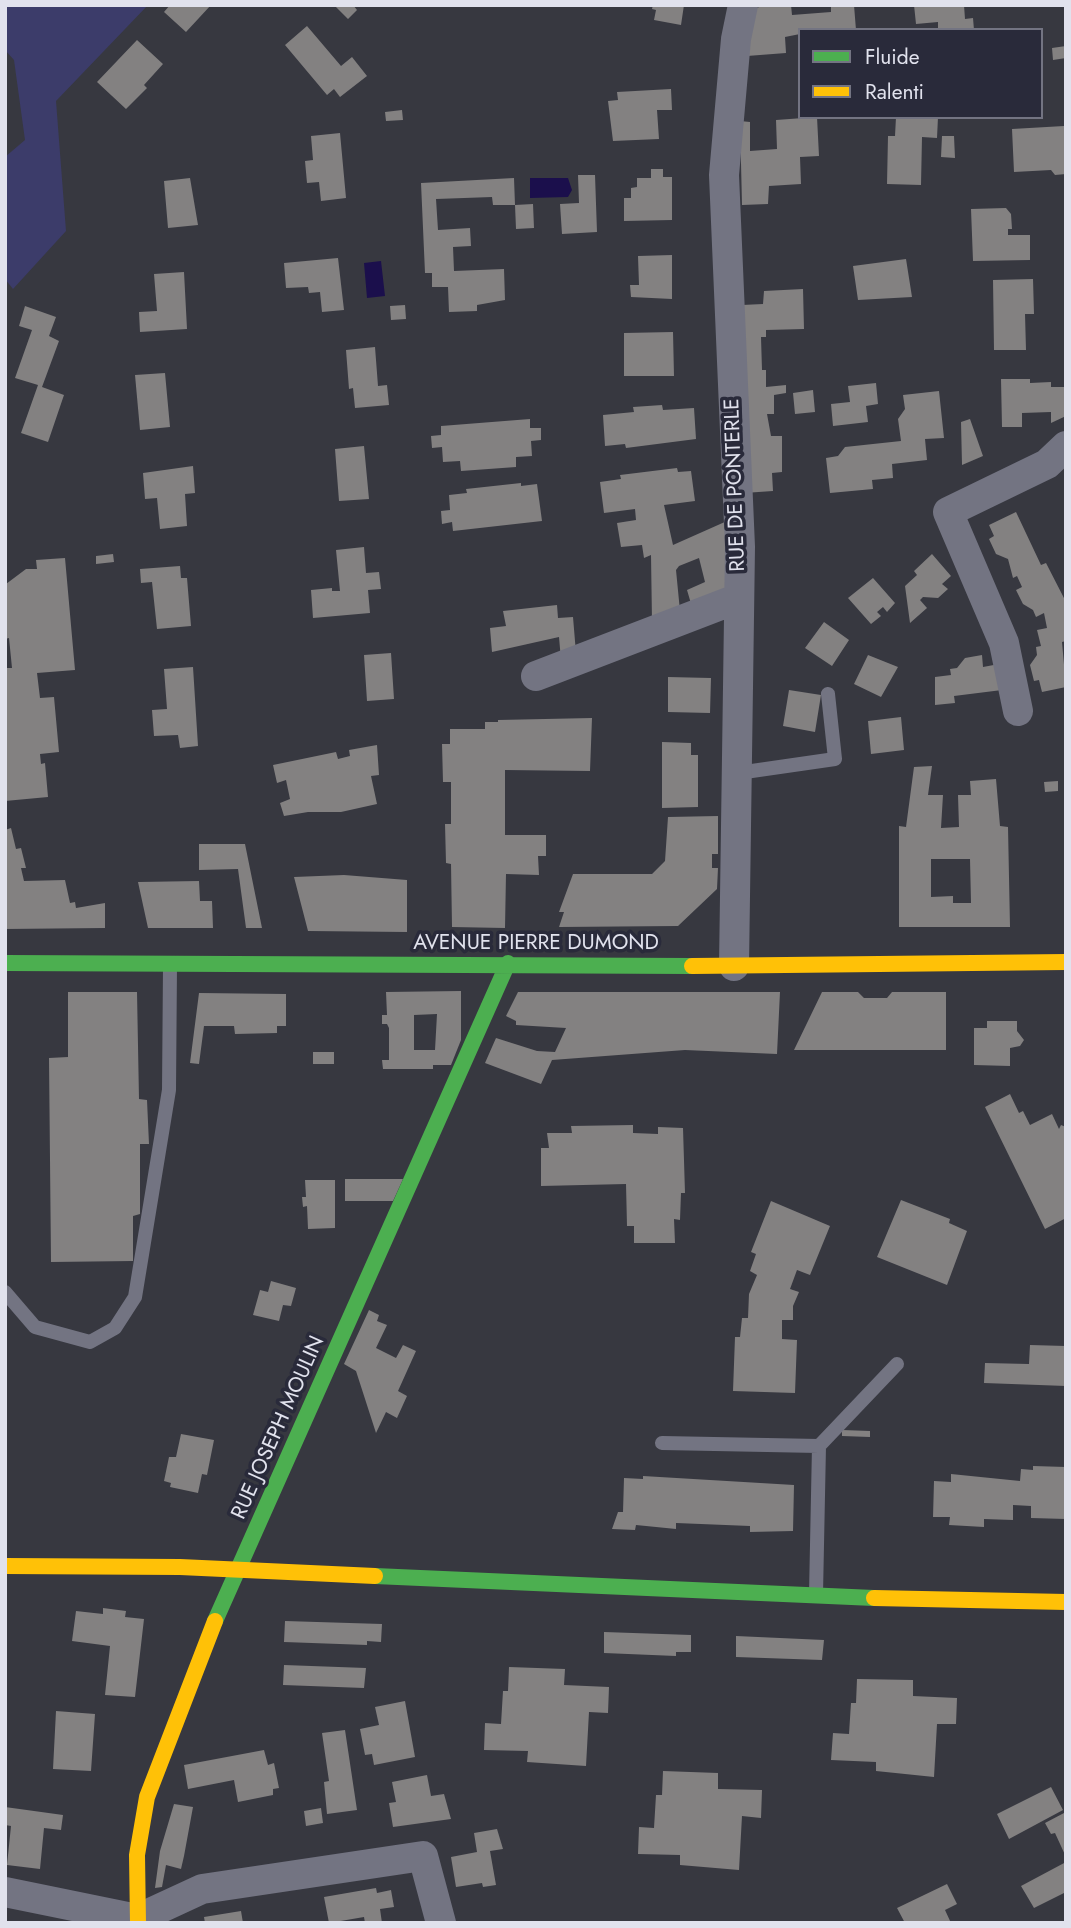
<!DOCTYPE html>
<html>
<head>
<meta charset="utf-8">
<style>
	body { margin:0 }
	#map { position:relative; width:1071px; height:1928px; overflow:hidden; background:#373840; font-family:Jost,sans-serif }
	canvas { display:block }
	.frame { position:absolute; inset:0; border:7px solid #e1e2ed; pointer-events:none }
	.legend { position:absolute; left:798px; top:28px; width:245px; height:91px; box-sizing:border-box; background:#292a3a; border:2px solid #737482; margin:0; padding:9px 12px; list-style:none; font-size:21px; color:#e1e2ed }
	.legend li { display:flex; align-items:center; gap:14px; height:35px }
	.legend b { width:35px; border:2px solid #737482 }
</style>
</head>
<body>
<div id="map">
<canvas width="1071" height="1928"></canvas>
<div class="frame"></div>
<ul class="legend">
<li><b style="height:9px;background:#4caf50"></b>Fluide</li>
<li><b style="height:9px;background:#ffc107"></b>Ralenti</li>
</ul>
</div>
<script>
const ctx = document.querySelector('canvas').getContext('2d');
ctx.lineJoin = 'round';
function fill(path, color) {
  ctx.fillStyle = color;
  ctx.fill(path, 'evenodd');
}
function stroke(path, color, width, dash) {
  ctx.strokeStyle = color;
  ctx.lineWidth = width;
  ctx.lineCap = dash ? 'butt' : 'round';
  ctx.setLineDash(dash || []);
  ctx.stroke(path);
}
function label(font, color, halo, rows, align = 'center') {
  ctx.font = font + ' Jost,sans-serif';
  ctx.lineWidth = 7;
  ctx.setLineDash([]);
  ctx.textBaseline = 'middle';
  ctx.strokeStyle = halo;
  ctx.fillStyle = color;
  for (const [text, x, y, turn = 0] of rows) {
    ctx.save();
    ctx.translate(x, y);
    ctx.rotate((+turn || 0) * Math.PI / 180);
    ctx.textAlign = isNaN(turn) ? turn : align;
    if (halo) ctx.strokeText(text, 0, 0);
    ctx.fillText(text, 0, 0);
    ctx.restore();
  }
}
fill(new Path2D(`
	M5 5H148L56 101 66 231 13 289 5 279V157L25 140 14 60 5 50Z`), '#3c3c6a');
fill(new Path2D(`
	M530 178H568L572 190 568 197 530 198Z
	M381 261 385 296 367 298 364 263Z`), '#1b0f4c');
fill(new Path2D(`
	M170 5H211L186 32 164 12Z
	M353 5 357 10 348 19 335 6Z
	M653 5H684L681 25 654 20 656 10 652 9Z
	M766 5H791L792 15 831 12V5H854L856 30H800V34L785 37 786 53 747 56 756 8Z
	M914 5H964L965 19 973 18 974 30H938V22L916 24Z
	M307 26 341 66 352 57 367 76 340 97 334 89 327 95 285 45Z
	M137 40 163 64 144 85 147 88 126 109 97 82Z
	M1066 46V58L1053 60 1052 48Z
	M671 89 672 110H657L659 139 613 141 608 101 618 100 617 92Z
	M402 110 403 120 386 121 385 112Z
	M817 117 819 156 800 157 801 184 769 186 768 204 742 205 740 121 750 122V151L777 149 776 120Z
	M896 117H938L937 138 922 137 921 185 887 184 888 136H895Z
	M1064 126 1066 174 1055 175 1051 170 1014 172 1012 129Z
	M340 133 346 198 321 201 319 182 307 183 305 161 313 160 311 136Z
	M942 136H954L955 158 941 157Z
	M651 169H663V177H672V220L624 221V198H631V188L637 187V178H651Z
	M578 175H595L597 232 562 234 560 204 579 203Z
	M190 178 198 225 168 228 164 181Z
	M514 178 515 205H493L492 197 436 199 438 230 470 228 471 246 453 247 454 271 504 269 505 300 477 305V311L449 312 448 287H432V273H425L421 183Z
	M533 204 534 228 516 229 515 205Z
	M1006 208 1011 214 1012 229H1008V235H1030V260L973 261 971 209Z
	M672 255V299L631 297 630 285H639L638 256Z
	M338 258 344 310 322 312 320 292 309 293 308 287 286 288 284 263Z
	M906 259 912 297 858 300 853 266Z
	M184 272 187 329 140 332 139 312 157 311 154 274Z
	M1033 279 1034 314H1025L1026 350H994L993 280Z
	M803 289 804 329 766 330V337H761L762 370H766V387L786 385V393L774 395V414H767L771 436H782V472L772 473 773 491 744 493 742 305 763 304 764 291Z
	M405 305 406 319 391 320 390 306Z
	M25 306 56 317 49 336 59 341 42 387 64 395 48 442 21 433 38 385 15 378 32 330 19 326Z
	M673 332 674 376H624V333Z
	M375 347 378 386 387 385 389 405 355 408 353 388 349 389 346 350Z
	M165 373 170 427 140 430 135 375Z
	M1001 379H1030V383L1051 382V387H1066V416L1051 423V412L1022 413V427H1002Z
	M876 383 878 404 866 406 868 422 833 426 831 404 850 402 848 386Z
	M813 390 815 412 795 414 793 393Z
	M939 391 944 438 925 439 927 460 892 464 893 478 872 480 873 489 830 493 826 458 838 456 845 447 901 441 898 419 905 409 903 395Z
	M662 405 663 410 694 408 696 439 626 448 625 444 605 446 603 415 634 412 633 407Z
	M530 419V428H541V440L531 441 532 456 516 457V467L461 471 460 461 443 462 442 447 432 448 431 436 441 435V426Z
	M970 419 983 456 962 465 961 422Z
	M364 446 369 499 339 501 335 449Z
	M193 466 195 493 185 494 187 526 160 529 157 498 145 499 143 473Z
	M677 468 678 472 691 471 695 501 664 505 673 545 727 521 733 590 692 607 687 590 705 582 699 558 679 566 676 570 680 611 652 622 651 555 644 558 642 545 621 547 617 523 636 520 635 509 604 513 600 482 621 479 620 475Z
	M521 483V486L537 484 542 521 453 531 452 522 442 524 441 511 450 510 449 495 467 493 466 489Z
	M1016 512 1041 565 1046 563 1066 602V641L1062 642 1066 687 1042 692 1039 680 1034 681 1030 665 1037 655 1036 647 1041 646 1037 630 1047 628 1044 613 1036 617 1033 610 1023 604 1016 590 1022 587 1017 576 1013 578 1008 559 996 554 989 539 994 536 989 525Z
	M364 547 366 573 379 572 381 589 368 590 370 613 313 618 311 590 332 588V591H340L336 550Z
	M113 554 114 562 96 564V556Z
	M932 554 951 576 942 584 948 589 938 598 923 597 920 600 927 608 910 623 905 586 917 575 914 571Z
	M65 558 75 670 37 673 40 698 54 697 59 752 40 754 41 764 45 763 48 797 5 801V668H12L9 638 5 639 6 584 26 569H37L36 560Z
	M180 566 181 578H187L191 626 157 629 152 582 141 583 140 569Z
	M873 578 895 603 887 612 883 607 877 612 881 616 871 624 848 598Z
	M557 605 558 618 573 617 576 653 561 660 559 637 492 652 490 628 506 626 503 611Z
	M824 622 849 640 832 666 805 648Z
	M391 653 394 699 367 701 364 655Z
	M868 655 898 667 881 697 854 684Z
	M982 655 983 667 999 664 1002 690 954 696 955 703 935 705V677L951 675 950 669 957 668 965 658Z
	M193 667 198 746 180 748 178 735 154 736 152 710 167 709 164 669Z
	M668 677 711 678 710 713 668 712Z
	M789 690 821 695 815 732 783 726Z
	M901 717 904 750 871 754 868 721Z
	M592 718 590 771 505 770V835H546V856H538L539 875 506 874 505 928 452 927 451 864 446 863 445 824H451V782H443L442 744H450V729H485V722H498V720Z
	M662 742 691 743V755H698V807L662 808Z
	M377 745 379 775 371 776 377 804 341 812H308L284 816 280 803 290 799 286 780 277 783 273 765 336 752 338 759 350 756 349 750Z
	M932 766 928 795H943L941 828 959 827 958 795H971L970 781 996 779 1000 826 1008 827 1010 927H899V826L906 827 914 767ZM931 859H970L971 903H953V896L931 897Z
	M1058 781V791L1045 792 1044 782Z
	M718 816V854H712V868H718L717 889 678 926 559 927 564 912H559L573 874H652L665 861 668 817Z
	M11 828 16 849 21 848 26 868H21L24 881 65 880 70 903 75 902 76 908 105 903V928L5 929V830Z
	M199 844H245L262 928H246L238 869 199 870Z
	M344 875 407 880V932L308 931 294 877Z
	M199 881 200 901H212L213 928H148L138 882Z
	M461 991V1040L451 1065H433V1069H383L382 1060H389V1028L387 1024H382V1015H387L386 992ZM437 1014 435 1050H414V1015Z
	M68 992H137L139 1099 147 1100 149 1144H140V1214L133 1216V1261L51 1262 49 1058 68 1057Z
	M518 992H780L777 1054 685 1050 552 1060 541 1084 485 1063 496 1038 537 1051 555 1052 566 1028 516 1025V1021L506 1016Z
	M822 992H858L864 998H887L892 992H946V1050H794Z
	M199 993 286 994V1026H277V1033L235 1034 234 1026H204L199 1064 190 1063Z
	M987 1021H1017V1031L1024 1040 1020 1046 1010 1048V1066L974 1065V1028H987Z
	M313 1052H334V1064H313Z
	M1010 1094 1019 1113 1023 1111 1030 1125 1052 1114 1059 1129 1061 1125 1066 1127V1218L1045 1229 985 1107Z
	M633 1125V1133L658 1134V1127L683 1128 685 1193H681L680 1220 674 1219 675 1243H634V1226H627L626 1184 541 1186V1148H549L547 1133H572L571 1126Z
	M345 1179H403L393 1201H345Z
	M305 1180H335V1228L308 1229 307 1206 303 1207 302 1197H306Z
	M901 1200 950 1219 949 1223 967 1231 947 1285 877 1257Z
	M771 1201 830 1226 810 1275 797 1270 790 1289 799 1292 793 1306V1320H782V1339L797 1340 795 1393 733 1391 735 1337H740L742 1318H748L749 1294 757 1275 750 1271 756 1254 751 1252Z
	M271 1281 296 1288 291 1306 283 1305 279 1321 253 1315 260 1290 268 1292Z
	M369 1310 379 1315 377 1321 387 1325 376 1348 396 1358 403 1345 416 1351 398 1391 407 1396 397 1418 386 1412 376 1433 356 1371 344 1364Z
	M1030 1345 1066 1346V1386L984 1383 985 1363 1029 1364Z
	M842 1430 870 1431V1437L842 1436Z
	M181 1434 214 1440 207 1475 202 1474 198 1493 170 1487 171 1483 164 1481 169 1457H176Z
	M1033 1466 1066 1467V1519L1031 1518V1506L1013 1505V1520L984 1519V1527L949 1525 950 1517H933L934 1481 951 1482V1474L1020 1481 1021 1469 1033 1470Z
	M643 1476 794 1485 793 1531 750 1532V1526L676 1523V1529L636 1525 635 1530 612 1529 618 1512H623L624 1478 643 1479Z
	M103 1608 126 1611 125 1617 144 1619 135 1697 105 1695 110 1646 72 1641 76 1611 103 1614Z
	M285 1621 382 1624 381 1642 367 1641V1645L284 1642Z
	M604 1632 691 1635V1652H676V1656L604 1653Z
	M736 1636 824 1640 822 1660 736 1657Z
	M284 1665 366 1668 364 1688 283 1685Z
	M509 1667 565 1669 564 1685 609 1687 608 1713 589 1712 586 1766 527 1762 528 1751 484 1750 485 1723 501 1724 503 1691H508Z
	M857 1679 913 1680V1696L957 1698 956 1724H937L934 1777 876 1771V1762L831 1760 833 1733 849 1734 851 1703H856Z
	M405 1701 415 1757 374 1765 372 1754 365 1755 360 1729 379 1725 375 1707Z
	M56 1711 95 1714 91 1771 53 1769Z
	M345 1730 357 1810 327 1814 324 1782 329 1781 322 1733Z
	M264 1750 268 1765 274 1763 279 1788 273 1789V1795L238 1802 234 1780 188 1789 184 1765Z
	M663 1771 718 1773V1789L762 1790 761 1818 742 1816 739 1870 680 1865V1855L638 1854 639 1827 654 1828 656 1795H662Z
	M427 1775 431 1796 444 1794 451 1819 393 1827 389 1803 396 1802 392 1782Z
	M1051 1787 1063 1810 1009 1839 997 1814Z
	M174 1804 193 1807 184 1856 181 1869 166 1865 162 1887 155 1888 160 1851Z
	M5 1807 63 1815 61 1830 44 1828 40 1869 7 1865 11 1826 5 1825Z
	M321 1808 323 1823 306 1826 304 1811Z
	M1064 1813 1066 1816V1857L1055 1833 1051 1834 1045 1823Z
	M497 1829 503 1849 490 1851 496 1885 483 1887 482 1883 456 1887 451 1857 477 1852 474 1833Z
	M1066 1862V1892L1034 1908 1021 1886Z
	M947 1884 957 1904 945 1910 951 1923H905L897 1908Z
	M376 1888 377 1893 391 1890 394 1907 380 1909 382 1923H365L364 1917 329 1923 324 1897Z
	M241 1911 243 1923H205L204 1917Z`), '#838181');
stroke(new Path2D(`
	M738 773 835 759 828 694
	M5 1292 35 1327 90 1342 115 1328 135 1297 169 1090 170 966
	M662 1443 819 1446
	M816 1594 819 1446 897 1364`), '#737482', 14);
stroke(new Path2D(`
	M536 676 739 598
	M1018 711 1004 643 948 512 1047 464 1066 446
	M734 966 740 547 724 175 736 39 743 5
	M5 1892 137 1919 202 1889 423 1856 441 1923`), '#737482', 30);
stroke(new Path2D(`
	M5 963 692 966
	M375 1576 874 1598
	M215 1621 508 963`), '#4caf50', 16);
stroke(new Path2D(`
	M692 966 1066 962
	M5 1566 180 1567 375 1576
	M874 1598 1066 1602
	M138 1923 137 1855 147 1797 215 1621`), '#ffc107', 16);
label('21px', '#e1e2ed', '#292a3a', [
	["RUE DE PONTERLE",736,485,-92],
	["AVENUE PIERRE DUMOND",536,944],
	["RUE JOSEPH MOULIN",279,1428,-66]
]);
</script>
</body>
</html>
